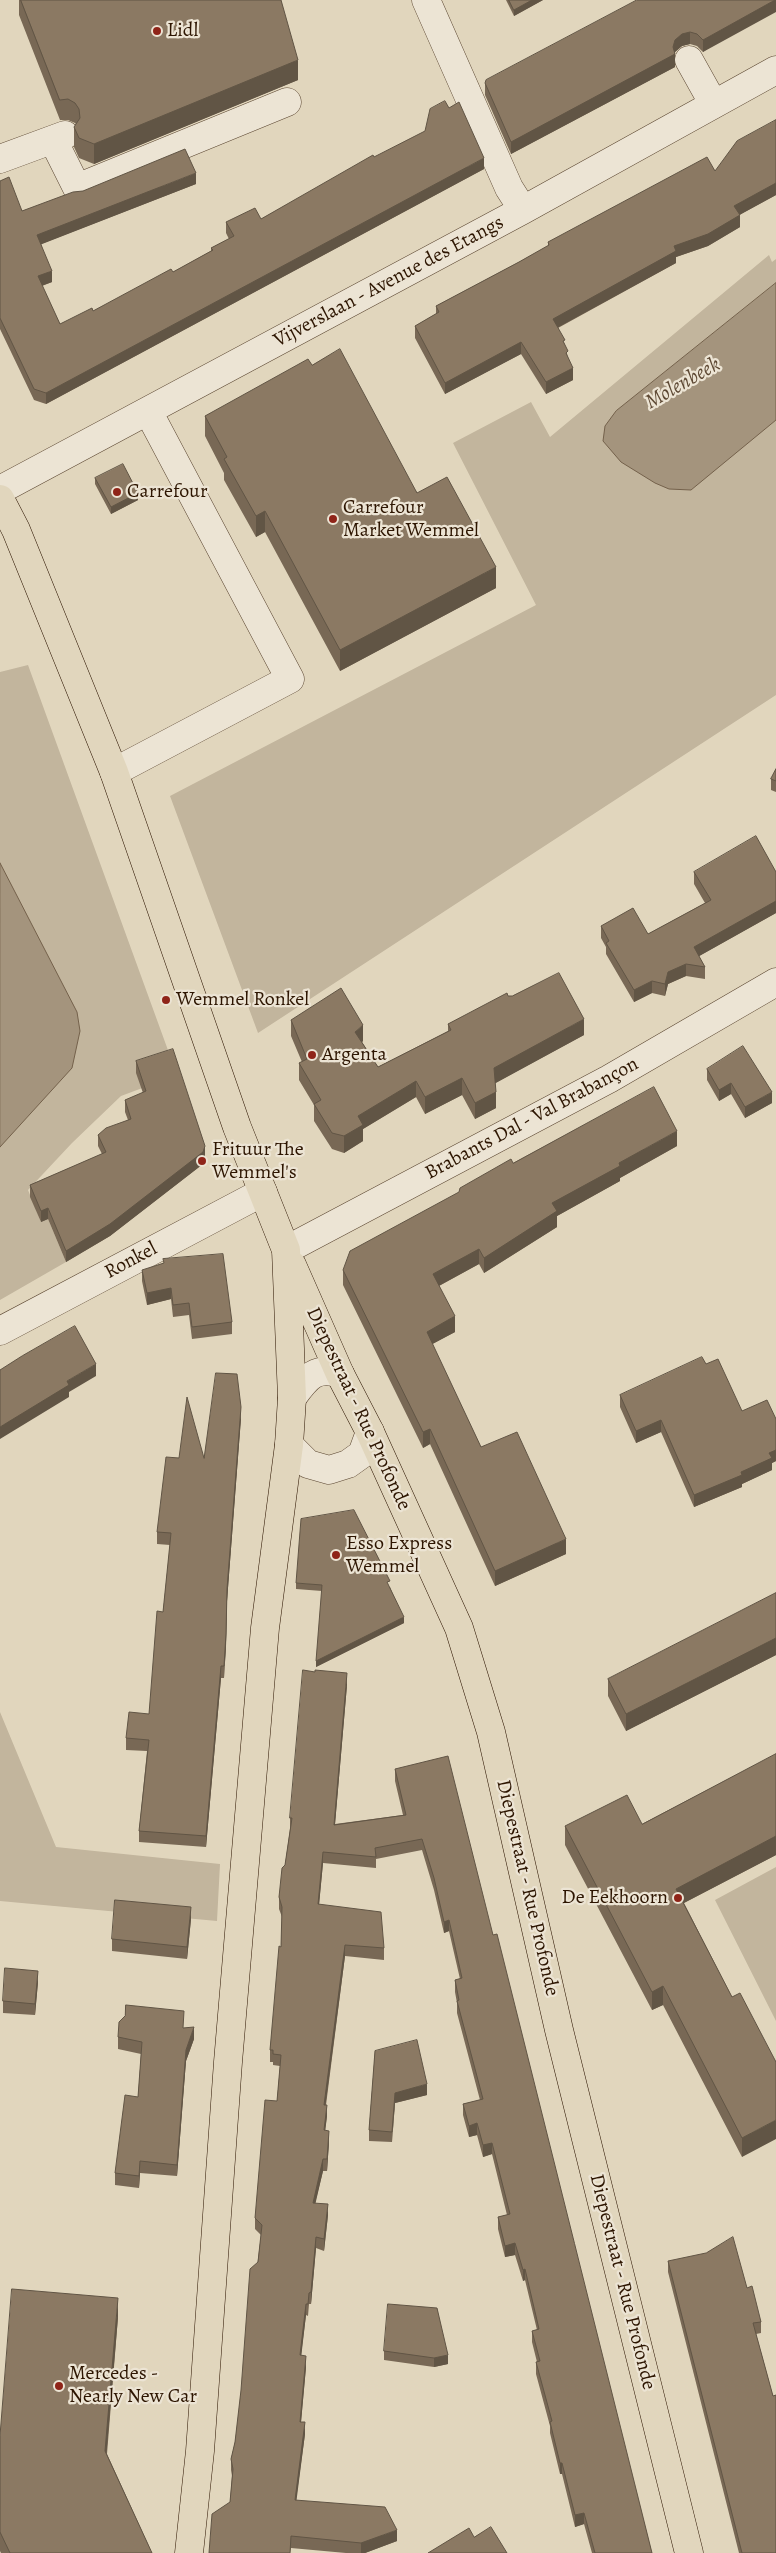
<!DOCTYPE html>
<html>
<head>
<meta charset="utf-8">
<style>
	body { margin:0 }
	canvas { display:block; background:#e1d6bd }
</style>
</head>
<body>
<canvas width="776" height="2553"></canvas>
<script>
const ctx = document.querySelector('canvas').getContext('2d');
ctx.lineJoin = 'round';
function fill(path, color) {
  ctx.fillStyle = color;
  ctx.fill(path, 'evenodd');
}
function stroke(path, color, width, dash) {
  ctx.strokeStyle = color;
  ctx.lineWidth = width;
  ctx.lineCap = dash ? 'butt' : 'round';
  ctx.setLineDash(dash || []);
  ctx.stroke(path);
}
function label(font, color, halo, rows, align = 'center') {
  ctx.font = font + ' Alegreya,serif';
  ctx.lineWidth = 4.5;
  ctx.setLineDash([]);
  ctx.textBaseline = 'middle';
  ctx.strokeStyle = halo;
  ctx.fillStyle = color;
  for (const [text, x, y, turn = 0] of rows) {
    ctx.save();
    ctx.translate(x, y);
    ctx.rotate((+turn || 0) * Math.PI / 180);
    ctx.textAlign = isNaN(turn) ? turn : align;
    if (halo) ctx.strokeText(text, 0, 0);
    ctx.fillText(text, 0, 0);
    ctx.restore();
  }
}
fill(new Path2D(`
	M769 255 772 262 776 259V695L258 1033 170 796 536 605 453 443 531 402 550 437Z
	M28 665 177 1075 121 1096 72 1143 28 1190 41 1222 48 1219 66 1262 0 1300V672Z
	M0 1712 56 1847 220 1864 217 1921 0 1901Z
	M776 1867V2021L715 1900Z`), '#c2b59d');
const water = new Path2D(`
	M776 283V420L691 490 669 489 655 483 621 462 603 441 605 426 616 411Z
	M0 863 77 1012 80 1031 72 1068 0 1147Z`);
fill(water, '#a4947d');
stroke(water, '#74614b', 1);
const minor = new Path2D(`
	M426 0 509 188 523 210
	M689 60 713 103
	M53 140 77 188 287 102
	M0 159 65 135
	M0 490 523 210 776 70
	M114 772 290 679 148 411
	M286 1250 609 1079 776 982
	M0 1331 263 1192
	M292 1398C306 1379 315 1365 340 1374
	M289 1445 308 1464 329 1470 348 1464 362 1454 370 1432`);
const major = new Path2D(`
	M0 499 16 530 114 772 237 1127 286 1250 292 1398 289 1445 265 1628 228 2062 200 2451 189 2553
	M292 1265 340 1374 370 1432 459 1628 491 1732 559 2030 689 2553`);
stroke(minor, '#5a4530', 29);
stroke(major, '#2d1501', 29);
stroke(minor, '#ece4d4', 28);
stroke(major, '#e1d6bd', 28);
fill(new Path2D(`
	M19 0H281L298 80 94 164 79 158 74 147V127L76 124 75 123 68 120H60L19 15Z
	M506 0H543L514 16Z
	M776 0 703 52 697 46 690 44 682 46 675 52V67L511 154 485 95V83Z
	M776 120V195L739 215 740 227 708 246 676 257V263L558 328 565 345 573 380 546 394 521 354 445 394 415 338V326L436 314V306L519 262 548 246V242L715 171Z
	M374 157 484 169 46 404 34 400 0 329V181L22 211 83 191 196 184 41 244 52 282 42 286 60 324 93 311 173 272 211 251V248L229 239 226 233V222L261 219Z
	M312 365 496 588 340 671 265 532 256 537 224 480V473L205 436V416Z
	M95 478 138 500 111 514 95 484Z
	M776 769V792L771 790V779Z
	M694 872H776V913L699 956 705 967V979L686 976 668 984 665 996 652 993 634 1002 606 954V947L601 938V926L648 934 705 903 694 884Z
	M508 996 584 1035 495 1083 496 1108 475 1119 462 1095 425 1114 416 1097 363 1129V1141L344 1153 332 1149 314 1121V1105L299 1080V1063L302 1062 291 1036V1020L363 1041 362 1042 378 1067 448 1031V1024Z
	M136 1061 205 1157 203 1164 110 1236 66 1262 48 1219 41 1222 30 1197V1185L102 1154 98 1146V1135L128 1120 125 1112V1100L143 1093 136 1073Z
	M707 1069 772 1103 745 1118 731 1094 719 1101 707 1080Z
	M677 1146 620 1178V1181L557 1216V1227L484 1273 479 1264 439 1286 455 1332 432 1344 481 1447 566 1554 495 1586 430 1444 423 1448 343 1285V1270L513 1163Z
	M142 1270 232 1322V1334L192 1339 189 1315 173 1317 171 1299 147 1305 142 1281Z
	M706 1364 742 1411 776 1419V1461L772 1463V1470L742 1484V1487L694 1507 661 1432 636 1443 620 1407V1395Z
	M241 1418 227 1601 226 1646 224 1678H221L206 1847 139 1842V1831L147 1751 126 1750V1738L149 1714 163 1612 170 1545 157 1544V1532L179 1458H204Z
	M296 1583 390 1587 404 1623 316 1667 322 1591 296 1589Z
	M776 1593V1655L626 1731 608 1696V1679Z
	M347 1685 335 1824 403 1815 395 1781V1769L493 1935 652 2553H592L584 2524 575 2527 562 2474H560L550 2433V2426L536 2374V2362H537L532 2342V2331L537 2330 525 2280 523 2281 515 2255 505 2257 498 2229V2217L507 2215 492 2154 483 2157 477 2135 469 2137 463 2115V2104L480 2100 457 2013V2003L455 1992V1980L460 1979 449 1931 444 1933 434 1890 422 1850 376 1859V1868L323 1863 319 1904 384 1948V1960L345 1956 326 2105 327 2116 325 2130 329 2142 327 2171H323L315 2203 328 2215 324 2251 316 2248 311 2304H309L308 2316 306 2315 301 2355 306 2367 301 2422 305 2434 296 2500 397 2541 365 2553H346L291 2548 290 2553H209L230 2502 232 2476 231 2470V2459L235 2442 261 2235 255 2229V2218L277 2101 280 2066 273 2065V2062H270V2050L281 1947 282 1917 279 1909V1897L285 1865 290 1829V1818Z
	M776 1754V1855L684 1903 732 1997 776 2062 742 2157 663 2005 652 2010 565 1845V1826L642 1824Z
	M191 1919 187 1959 112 1951V1939Z
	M38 1982 35 2015 3 2013V2001Z
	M184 2028 194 2039 186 2061 177 2176 140 2173 139 2188 115 2185V2173L138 2097 141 2054 118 2049V2037Z
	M375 2051 427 2095 395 2103 392 2142 369 2141V2130Z
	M668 2261 747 2288 761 2322V2333L756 2334 773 2396 776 2553H739L668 2272Z
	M437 2308 448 2364 434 2367 384 2360V2351Z
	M118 2317 107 2454 152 2553H1L0 2551V2436Z`), '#786855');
fill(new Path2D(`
	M532 0H543L514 16V10Z
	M775 0H776V12L703 52V40Z
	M690 32V44L682 46 675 52V67L511 154V142L673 47 675 40 682 34Z
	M298 60V80L94 164V144Z
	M484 158V169L46 404V393Z
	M196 173V184L37 246V235Z
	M776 183V195L734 218V206Z
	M740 215V227L708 246 676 257V263L553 330V319L674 246Z
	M52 271V282L38 287V276Z
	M521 342V354L445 394V383Z
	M573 368V380L546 394V382Z
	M138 493V500L111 514V507Z
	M265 511V532L256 537V516Z
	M496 567V588L340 671V650Z
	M776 901V913L694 959V947Z
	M686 964V976L668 984 665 996V984L668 972Z
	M652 981V993L634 1002V990Z
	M584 1019V1035L494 1084V1068Z
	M363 1025V1041L355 1048V1032Z
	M462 1078V1095L425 1114V1097Z
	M416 1081V1097L363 1129V1141L344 1153V1136L358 1116Z
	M731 1083V1094L719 1101V1090Z
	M496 1092V1108L475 1119V1103Z
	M772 1092V1103L745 1118V1107Z
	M677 1131V1146L620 1178V1181L557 1216V1227L484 1273V1258L552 1203 619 1163Z
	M205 1146V1157L203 1164 110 1236 66 1262V1251Z
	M48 1208V1219L41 1222V1211Z
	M479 1249V1264L433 1289V1274Z
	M171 1288V1299L147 1305V1293Z
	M455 1316V1332L427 1347V1332Z
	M96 1364V1376L69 1392V1397L0 1439V1427L67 1381Z
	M241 1407V1418L227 1601 226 1646 224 1678 227 1589Z
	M661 1420V1432L636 1443V1431Z
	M430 1429V1444L423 1448V1432Z
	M776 1450V1461L772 1463V1470L742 1484V1487L694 1507V1495L741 1472 769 1453Z
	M566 1539V1554L495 1586V1571Z
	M404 1617V1623L316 1667V1661Z
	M776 1638V1655L626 1731V1714Z
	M221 1666V1678L206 1847V1836Z
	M347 1673V1685L334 1836V1825Z
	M776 1836V1855L676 1907V1889Z
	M323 1852V1863L318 1916V1904Z
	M191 1907V1919L187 1959V1947Z
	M449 1920V1931L444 1933V1922Z
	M345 1945V1956L324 2116V2105Z
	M38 1971V1982L35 2015V2004Z
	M663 1986V2005L652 2010V1992Z
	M194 2027V2039L186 2061 177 2176V2165L186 2050Z
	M427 2084V2095L395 2103 392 2142 395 2093Z
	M327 2105V2116L324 2141V2130Z
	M776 2120V2139L742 2157V2138Z
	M477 2123V2135L469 2137V2126Z
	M329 2131V2142L327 2171V2159Z
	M492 2143V2154L483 2157V2145Z
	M323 2159V2171L313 2214V2203Z
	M140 2161V2173L139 2188V2176Z
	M328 2204V2215L324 2251V2239Z
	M316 2237V2248L311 2304V2292Z
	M515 2243V2255L505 2257V2246Z
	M525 2269V2280L523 2281V2270Z
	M118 2298V2317L105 2470V2451Z
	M306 2304V2315L300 2367V2355Z
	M448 2355V2364L434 2367V2358Z
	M306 2356V2367L300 2433V2422Z
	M305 2422V2434L295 2512V2500Z
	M560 2463H562V2474H560Z
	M584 2513V2524L575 2527V2515Z
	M397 2530V2541L365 2553H361V2543Z`), '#615545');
const building = new Path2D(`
	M21 0H281L298 60 94 144 79 138 74 127 80 118 79 109 75 103 68 99 60 100Z
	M509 0H532L514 10Z
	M637 0H775L703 40 697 34 690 32 682 34 675 40 673 47 675 54 511 142 485 83 486 80Z
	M445 101 449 108 459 102 484 158 46 393 34 389 0 318V181L9 177 22 211 73 192 83 191 185 149 196 173 37 235 52 271 38 276 60 324 92 308 93 311 171 269 173 272 213 250 211 248 234 236 226 222 255 208 261 219 373 155 374 157 425 131 430 109Z
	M776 120V183L734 206 740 215 708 234 674 246 676 251 553 319 565 340 563 341 568 351 566 353 573 368 546 382 521 342 445 383 415 326 439 312 436 306 519 262 549 245 548 242 707 157 715 171 737 141Z
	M340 349 417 493 447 477 496 567 340 650 265 511 256 516 224 459 227 457 205 416 308 359 312 365Z
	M123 464 138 493 111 507 95 478Z
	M776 769V781L771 779Z
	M756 836 776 872V901L694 947 705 967 686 964 668 972 665 984 652 981 634 990 606 943 609 941 601 926 633 908 648 934 711 900 694 872Z
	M559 973 584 1019 494 1068 496 1092 475 1103 462 1078 425 1097 416 1081 358 1116 363 1125 344 1136 332 1133 314 1104 321 1100 299 1063 307 1059 291 1020 341 988 363 1025 355 1032 378 1067 451 1030 448 1024 507 993 508 996H512Z
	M743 1046 772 1092 745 1107 731 1083 719 1090 707 1069Z
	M173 1049 205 1146 203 1152 110 1224 66 1251 48 1208 41 1211 30 1185 106 1152 98 1135 106 1128 131 1119 125 1100 146 1091 136 1061Z
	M654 1087 677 1131 619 1163 620 1166 552 1203 557 1211 484 1258 479 1249 433 1274 455 1316 427 1332 481 1447 517 1432 566 1539 495 1571 430 1429 423 1432 343 1270 350 1251 459 1192 460 1188 511 1159 513 1163Z
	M223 1254 232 1322 192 1327 189 1303 173 1305 171 1288 147 1293 142 1270 164 1263 163 1259Z
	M75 1326 96 1364 67 1381 69 1385 0 1427V1370L22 1356Z
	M702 1357 706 1364 718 1359 742 1411 767 1400 776 1419V1450L769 1453 772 1458 741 1472 742 1475 694 1495 661 1420 636 1431 620 1395Z
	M216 1373 237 1374 241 1407 227 1589 226 1634 224 1666H221L206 1836 139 1831 149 1740 126 1738 129 1712 149 1714 157 1611 163 1612 171 1533 157 1532 166 1457 179 1458 187 1397 204 1458Z
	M354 1510 390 1581 387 1582 404 1617 316 1661 322 1585 296 1583 301 1519Z
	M776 1593V1638L626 1714 608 1679Z
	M303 1670 315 1672V1670L347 1673 334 1825 406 1815 395 1769 448 1756 493 1935 497 1934 652 2553H595L584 2513 575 2515 562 2463H560L550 2422 552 2421 536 2362 540 2361 532 2331 539 2329 525 2269 523 2270 515 2243 505 2246 498 2217 510 2214 492 2143 483 2145 477 2123 469 2126 463 2104 483 2099 457 2001 459 2000 455 1980 462 1978 449 1920 444 1922 434 1878 422 1839 375 1848 376 1857 323 1852 318 1904 381 1912 384 1948 345 1945 324 2105H327L324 2130 329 2131 327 2159H323L313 2203 328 2204 324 2239 316 2237 311 2292 309 2293 308 2304H306L300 2355 306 2356 300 2422H305L295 2500 385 2507 397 2530 361 2543 291 2536 290 2553H209L212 2514 230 2502 233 2469 231 2459 235 2442 241 2390 250 2269 258 2262 262 2225 255 2218 265 2100 277 2101 281 2055 273 2054V2050H270L279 1946 281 1947 282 1907 279 1897 282 1868 285 1865 292 1818H290Z
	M776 1754V1836L676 1889 732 1997 740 1993 776 2062V2120L742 2138 663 1986 652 1992 565 1826 627 1795 642 1824Z
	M115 1900 191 1907 187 1947 112 1939Z
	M5 1968 38 1971 35 2004 3 2001Z
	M126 2005 184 2011 183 2028 194 2027 186 2050 177 2165 140 2161 139 2176 115 2173 125 2095 138 2097 142 2042 118 2037 119 2022 125 2016Z
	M417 2040 427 2084 395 2093 392 2132 369 2130 375 2051Z
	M733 2237 747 2288 752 2286 761 2322 753 2323 773 2396 776 2395V2553H742L668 2261 706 2253Z
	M12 2289 118 2298 105 2451 152 2553H10L0 2532V2436Z
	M388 2304 437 2308 448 2355 434 2358 384 2351Z
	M491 2527 507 2553H428L469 2528 474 2537Z`);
fill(building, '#8b7963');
stroke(building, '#615545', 1);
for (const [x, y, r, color] of [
	[157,31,5,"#8f2418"],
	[117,492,5,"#8f2418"],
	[333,519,5,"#8f2418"],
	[166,1000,5,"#8f2418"],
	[312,1055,5,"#8f2418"],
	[202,1161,5,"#8f2418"],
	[336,1555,5,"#8f2418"],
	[678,1898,5,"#8f2418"],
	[59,2386,5,"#8f2418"]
]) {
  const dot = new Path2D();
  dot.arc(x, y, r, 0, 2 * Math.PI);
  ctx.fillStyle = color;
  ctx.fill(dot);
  stroke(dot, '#ece4d4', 2);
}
label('20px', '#2d1501', '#ece4d4', [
	["Lidl",167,31],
	["Carrefour",127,492],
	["Carrefour",343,508],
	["Market Wemmel",343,531],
	["Wemmel Ronkel",176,1000],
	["Argenta",322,1055],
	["Frituur The",212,1150],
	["Wemmel's",212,1173],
	["Esso Express",346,1544],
	["Wemmel",346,1567],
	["De Eekhoorn",668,1898,"right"],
	["Mercedes -",69,2374],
	["Nearly New Car",69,2397]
], 'left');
label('20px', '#2d1501', '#ece4d4', [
	["Vijverslaan - Avenue des Etangs",389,282,-28],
	["Brabants Dal - Val Brabançon",532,1119,-28],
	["Ronkel",131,1261,-28],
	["Diepestraat - Rue Profonde",358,1409,65],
	["Diepestraat - Rue Profonde",527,1888,77],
	["Diepestraat - Rue Profonde",622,2282,76]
]);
label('italic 21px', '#5d4833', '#ece4d4', [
	["Molenbeek",683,384,-30]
]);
</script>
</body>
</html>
